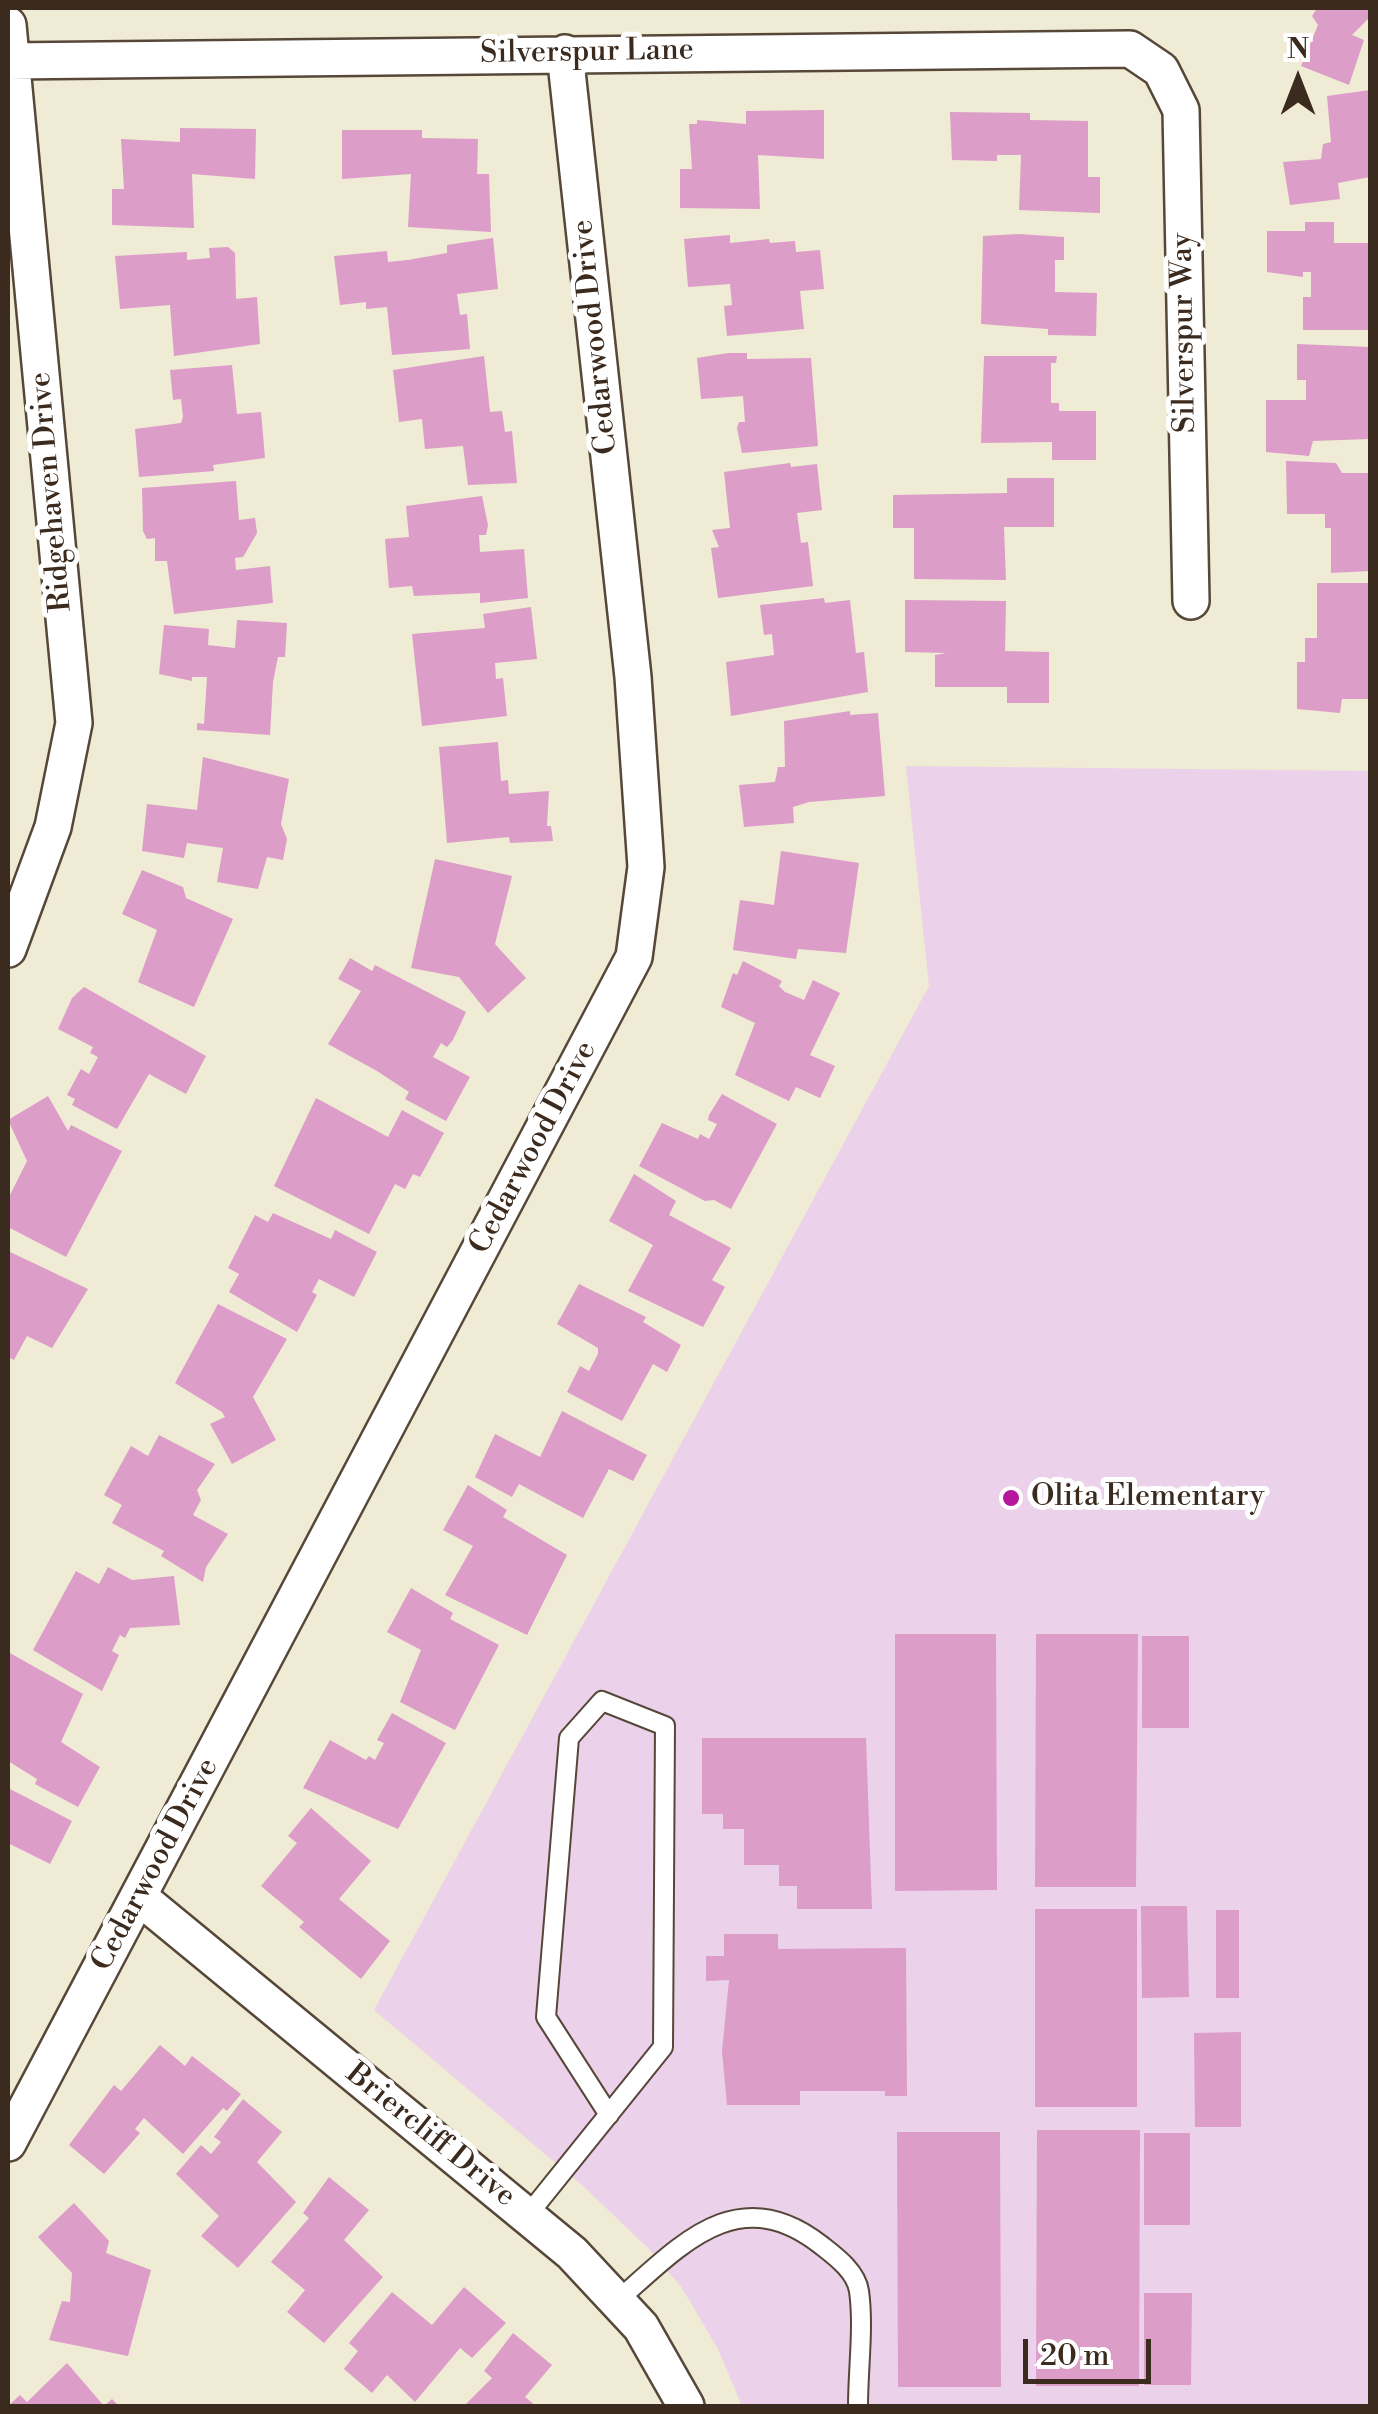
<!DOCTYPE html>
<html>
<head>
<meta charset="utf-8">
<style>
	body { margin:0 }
	#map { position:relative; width:1378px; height:2414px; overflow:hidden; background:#efebd4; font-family:"Libre Bodoni",serif }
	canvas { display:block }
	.frame { position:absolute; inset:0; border:10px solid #3b2a1e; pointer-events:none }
	.north { position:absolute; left:1248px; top:30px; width:100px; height:100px; -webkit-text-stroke:8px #fff; paint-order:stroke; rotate:0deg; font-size:28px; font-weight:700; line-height:40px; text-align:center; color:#3b2a1e }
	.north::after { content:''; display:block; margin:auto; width:35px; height:45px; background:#3b2a1e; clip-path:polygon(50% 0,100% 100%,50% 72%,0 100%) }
	.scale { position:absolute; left:1023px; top:2339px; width:128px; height:45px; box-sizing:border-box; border:5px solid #3b2a1e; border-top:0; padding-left:12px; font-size:30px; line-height:35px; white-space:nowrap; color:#3b2a1e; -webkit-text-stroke:8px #fff; paint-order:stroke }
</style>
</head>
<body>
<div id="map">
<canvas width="1378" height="2414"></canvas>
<div class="frame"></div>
<div class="north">N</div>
<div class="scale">20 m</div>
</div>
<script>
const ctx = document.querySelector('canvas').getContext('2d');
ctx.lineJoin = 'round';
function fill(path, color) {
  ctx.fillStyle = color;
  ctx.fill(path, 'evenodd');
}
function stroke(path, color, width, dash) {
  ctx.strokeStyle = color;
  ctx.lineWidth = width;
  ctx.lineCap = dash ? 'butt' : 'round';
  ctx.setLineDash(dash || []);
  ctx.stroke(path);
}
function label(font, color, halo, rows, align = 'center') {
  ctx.font = font + ' "Libre Bodoni",serif';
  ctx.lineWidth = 10;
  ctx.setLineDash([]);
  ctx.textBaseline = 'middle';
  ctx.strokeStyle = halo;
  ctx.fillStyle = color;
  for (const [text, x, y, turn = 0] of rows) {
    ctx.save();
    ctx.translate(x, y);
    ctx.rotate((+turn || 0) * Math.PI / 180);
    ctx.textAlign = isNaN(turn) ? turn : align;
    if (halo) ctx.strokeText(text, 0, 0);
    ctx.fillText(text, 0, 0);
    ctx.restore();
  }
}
fill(new Path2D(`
	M906 766 1370 771V2406H742L718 2349 682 2288 648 2248 583 2186 374 2010 929 986Z`), '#ecd1ea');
fill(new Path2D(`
	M1317 8H1370V17L1352 35 1364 40 1349 85 1301 66 1318 25 1312 16Z
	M1370 90V177L1338 183 1340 199 1290 205 1283 162 1321 159 1323 144 1331 142 1327 96Z
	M824 110V159L758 155 760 209 680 208V169H692L689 124H697V120L746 124V111Z
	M950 112 1030 113V120L1088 121V177H1100V213L1019 210 1021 155H997V161L952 160Z
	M180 128 256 129 255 179 192 174 194 228 112 225V189H124L121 139 180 142Z
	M342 130H422V138L478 139 477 174H489L491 232 408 227 411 174 342 179Z
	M1305 222H1334V243H1370V330H1303V297H1311V272H1303V277L1267 272V231H1305Z
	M1019 234 1064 237V260H1055V292L1097 293 1096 336 1048 335V329L981 324 983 236Z
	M730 235V243L769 239 770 243 795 241 796 252 820 250 824 289 800 291 804 329 727 336 724 306 732 305 730 284 688 287 684 239Z
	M493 238 498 289 457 294 460 315 467 314 470 349 392 355 387 307 366 309V302L340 305 334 256 387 251 388 262 408 260 447 253V245Z
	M228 247 235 253 236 299 257 297 260 344 174 356 170 305 120 309 115 256 187 252V260L210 258 209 248Z
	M1297 344 1370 347V439L1313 441 1309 456 1266 452V400H1306V380H1297Z
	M728 353H747V359L811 358 818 446 742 453 737 428 739 422H745L743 396 701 399 697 358Z
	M484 356 490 412 502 411 505 432 512 431 517 483 468 485 463 446 425 449 422 419 399 422 393 370Z
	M984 356H1057L1056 363H1051V403H1059V411H1096V460H1052V442L981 443Z
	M232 365 237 414 261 412 265 458 213 465 214 471 139 477 135 429 181 423 183 417 181 399 173 400 170 370Z
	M1286 461 1336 463 1342 473H1370V571L1331 573V528H1325V514H1287Z
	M790 463 791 467 817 464 822 510 797 513 801 543 808 542 813 586 718 598 711 548 719 547 712 530 730 528 724 472Z
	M1007 478H1054V527H1004L1006 580 914 579V528H893V495L1007 493Z
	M236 481 239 520 255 518 257 533 243 557 235 558 236 570 270 566 273 603 174 614 167 561H155V538L147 539 143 531 142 488Z
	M482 496 488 525 486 535H479L480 552 524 549 528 598 480 603V593L414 596 412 586 389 588 385 539 409 537 406 506Z
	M1317 583H1370V699H1342L1340 713 1297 709V662H1305V638H1317Z
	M824 598 825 603 850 600 856 653 864 652 868 692 731 716 726 662 774 655 772 634 764 635 760 605Z
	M905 600 1006 601 1005 651 1049 652V703H1007V687H935V655L946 653 905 652Z
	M531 607 537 659 495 663 496 679 503 678 507 716 422 726 412 634 485 628 483 614Z
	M237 620 287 623 285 657H278L273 682 270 735 197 730V723L204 724 207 677H192V681L159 674 164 625 209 629 208 645 235 648Z
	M850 711V715L878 713 885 796 809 802 793 807 794 823 744 827 739 785 775 782 778 767H785L784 721Z
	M498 742 501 781 508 780 509 794 549 791 547 826H551L553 841 510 843 509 837 447 843 439 747Z
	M203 757 289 779 281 824 287 839 283 860 267 857 258 889 217 882 223 848 187 843 184 858 142 851 147 804 197 810Z
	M781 851 859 863 846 953 798 949 796 959 733 950 740 900 774 905Z
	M435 859 512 876 495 944 526 978 488 1013 459 977 411 968Z
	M142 870 183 887 186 898 233 919 194 1007 138 982 157 930 122 914Z
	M350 958 372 971 375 965 466 1012 453 1040 447 1047 441 1043 433 1057 470 1077 446 1121 405 1099 409 1092 377 1071 328 1044 361 991 338 979Z
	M743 961 782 981 779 986 785 992 804 1000 813 980 840 993 810 1055 835 1066 820 1098 796 1087 789 1101 735 1075 755 1023 721 1007 733 973 737 975Z
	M84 987 206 1056 186 1094 149 1074 117 1129 72 1105 75 1099 67 1095 81 1069 89 1074 98 1057 90 1053 93 1047 58 1029 72 998Z
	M722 1094 777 1124 731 1209 714 1200 705 1201 639 1166 662 1123 698 1139 700 1134 709 1139 717 1124 708 1120 709 1115Z
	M48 1096 68 1131 71 1125 122 1151 66 1257 8 1227V1199L27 1161 8 1120Z
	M316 1098 388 1137 402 1110 444 1133 420 1177 413 1174 405 1189 395 1184 369 1234 274 1186Z
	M634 1174 676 1201 669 1215 731 1248 712 1280 725 1287 703 1327 628 1291 653 1245 609 1221Z
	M273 1213 331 1239 335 1230 377 1252 354 1297 319 1279 312 1292 317 1295 297 1332 229 1292 239 1274 228 1268 255 1215 268 1222Z
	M8 1251 88 1289 52 1348 27 1336 14 1360 8 1357Z
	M579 1284 646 1317 643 1322 681 1345 667 1372 653 1364 622 1421 567 1392 580 1366 589 1371 598 1354V1348L557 1324Z
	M218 1304 287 1339 253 1397 276 1440 232 1464 210 1424 225 1417 222 1412 175 1383Z
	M562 1411 647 1455 633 1481 609 1469 583 1518 519 1484 512 1497 475 1477 495 1434 540 1457Z
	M159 1435 215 1464 197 1490 201 1500 193 1515 228 1534 206 1567 203 1582 161 1556 164 1551 112 1523 122 1505 104 1495 131 1446 148 1456Z
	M468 1485 507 1510 503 1517 567 1555 527 1635 445 1595 473 1546 443 1530Z
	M108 1567 132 1580 174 1576 180 1625 130 1628 125 1638 120 1635 112 1651 119 1655 102 1691 33 1650 76 1571 99 1584Z
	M411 1588 453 1613 450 1619 499 1645 455 1730 400 1702 421 1650 387 1632Z
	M895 1634H996L997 1890 895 1891Z
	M1036 1634H1138L1136 1887H1035Z
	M1142 1636H1189V1728H1142Z
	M8 1652 83 1694 61 1742 100 1767 78 1807 35 1784 37 1779 8 1761Z
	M392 1713 446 1743 398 1829 303 1788 330 1740 366 1760 369 1756 375 1760 384 1743 377 1740Z
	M702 1738H866L872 1909H797V1886H779V1865H744V1829H723V1814H702Z
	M8 1788 72 1821 50 1864 8 1843Z
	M311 1808 371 1861 339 1899 390 1941 361 1979 299 1927 304 1922 261 1886 297 1843 288 1836Z
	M1141 1906H1187L1189 1997 1142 1998Z
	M1035 1909H1137V2107H1035Z
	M1216 1910H1239V1998H1216Z
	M724 1934H778V1949L906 1948 907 2096H885V2091H800V2105H727L722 2051 729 1980 706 1981V1956H724Z
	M1241 2032V2127H1195L1194 2033Z
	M160 2045 185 2066 192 2056 241 2094 227 2111 223 2108 183 2154 144 2118 135 2129 140 2133 104 2174 69 2145 114 2085 121 2091Z
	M243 2099 282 2132 257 2162 296 2202 238 2268 201 2236 219 2216 176 2174 201 2145 211 2154 221 2142 214 2137Z
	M1037 2130H1140L1139 2386H1036Z
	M897 2132H1000L1001 2387H898Z
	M1144 2133H1190V2225H1144Z
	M329 2177 369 2210 344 2240 383 2277 324 2343 287 2312 305 2290 271 2262 309 2218 303 2213Z
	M74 2203 109 2241 106 2253 151 2270 128 2356 49 2340 62 2301 70 2302 72 2273 38 2237Z
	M464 2287 506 2323 472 2358 460 2348 415 2402 387 2375 372 2393 344 2369 358 2351 349 2343 392 2292 432 2325Z
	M1144 2293H1192L1191 2385H1144Z
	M513 2333 552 2365 525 2397 536 2406H464L492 2378 484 2371Z
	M67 2363 104 2406 112 2399 119 2406H8L20 2395 27 2402Z`), '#dc9dc8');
const service = new Path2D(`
	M527 2216 663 2047 665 1726 602 1701 569 1738 546 2017 609 2115
	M617 2301C679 2247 737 2179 821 2245 835 2256 856 2271 859 2291 864 2327 858 2369 858 2406`);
const minor = new Path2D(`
	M8 25 74 723 53 827 8 949
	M8 61 1130 49 1161 70 1181 110 1191 601
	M139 1897 572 2253 641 2327 686 2406
	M8 2143 634 957 646 867 633 677 565 53`);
stroke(service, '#564739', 22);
stroke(minor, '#564739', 40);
stroke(service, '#fff', 18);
stroke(minor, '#fff', 35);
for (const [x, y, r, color] of [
	[1011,1498,10,"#b5179e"]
]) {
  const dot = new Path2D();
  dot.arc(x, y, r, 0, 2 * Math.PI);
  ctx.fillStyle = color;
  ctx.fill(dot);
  stroke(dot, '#fff', 4);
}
label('30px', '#3b2a1e', '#fff', [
	["Silverspur Lane",587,53,-1],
	["Silverspur Way",1185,333,-91],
	["Cedarwood Drive",596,337,-96],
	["Ridgehaven Drive",52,492,-95],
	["Cedarwood Drive",534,1148,-62],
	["Cedarwood Drive",156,1865,-62],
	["Briercliff Drive",430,2136,39]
]);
label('30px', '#3b2a1e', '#fff', [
	["Olita Elementary",1031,1498]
], 'left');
</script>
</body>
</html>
